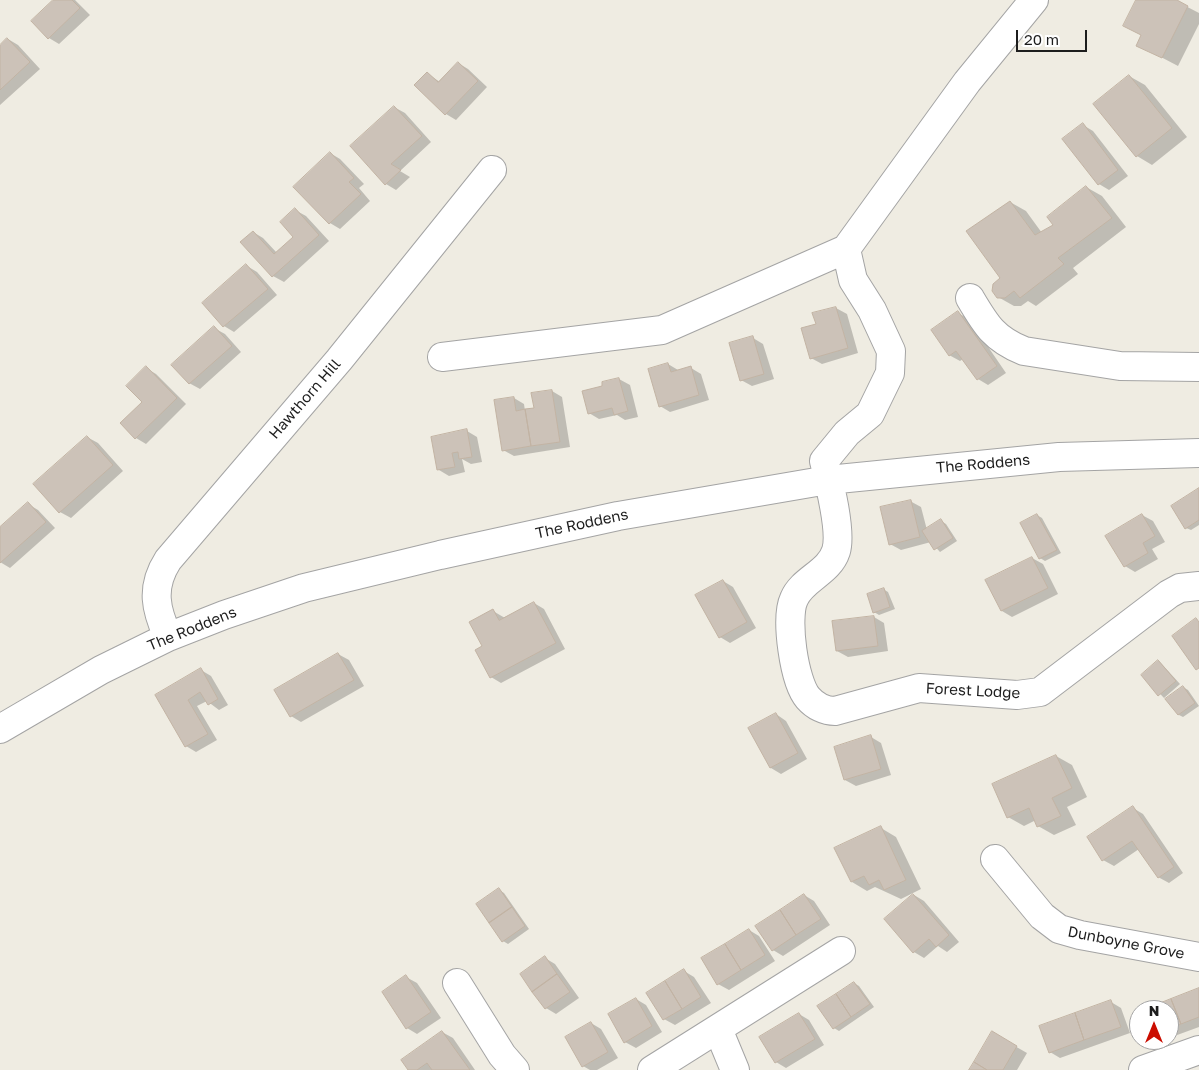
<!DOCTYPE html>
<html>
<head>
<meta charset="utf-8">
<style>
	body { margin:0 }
	#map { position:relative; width:1199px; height:1070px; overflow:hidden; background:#efece2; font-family:"Golos Text",sans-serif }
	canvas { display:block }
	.north { position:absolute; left:1129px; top:1000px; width:50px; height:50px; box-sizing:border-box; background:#fff; border:1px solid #a5a5a5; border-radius:50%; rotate:0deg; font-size:14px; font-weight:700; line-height:20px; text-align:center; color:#1d1d1d }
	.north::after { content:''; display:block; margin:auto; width:18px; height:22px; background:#cb0d00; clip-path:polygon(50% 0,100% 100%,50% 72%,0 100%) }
	.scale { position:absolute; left:1016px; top:30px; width:71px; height:22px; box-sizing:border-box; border:2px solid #1d1d1d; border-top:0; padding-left:6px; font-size:15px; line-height:18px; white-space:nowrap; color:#1d1d1d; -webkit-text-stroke:4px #fff; paint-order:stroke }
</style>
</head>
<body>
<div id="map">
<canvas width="1199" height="1070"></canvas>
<div class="north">N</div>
<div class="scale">20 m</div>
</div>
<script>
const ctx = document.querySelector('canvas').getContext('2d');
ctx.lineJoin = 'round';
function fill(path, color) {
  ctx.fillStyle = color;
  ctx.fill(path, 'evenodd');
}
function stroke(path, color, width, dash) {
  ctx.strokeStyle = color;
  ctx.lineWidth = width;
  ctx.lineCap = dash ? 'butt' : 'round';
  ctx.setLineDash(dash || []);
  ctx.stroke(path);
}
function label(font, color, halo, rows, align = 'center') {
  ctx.font = font + ' "Golos Text",sans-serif';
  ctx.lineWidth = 4;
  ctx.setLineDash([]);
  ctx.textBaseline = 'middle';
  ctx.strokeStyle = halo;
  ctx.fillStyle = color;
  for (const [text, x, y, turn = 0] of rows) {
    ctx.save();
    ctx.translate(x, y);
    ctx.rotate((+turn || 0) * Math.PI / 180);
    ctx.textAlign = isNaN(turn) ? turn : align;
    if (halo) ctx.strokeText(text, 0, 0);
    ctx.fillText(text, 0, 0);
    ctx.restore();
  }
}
fill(new Path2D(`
	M55 0H75L90 15 59 44 49 38 33 21Z
	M1137 0H1174L1199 13V24L1178 66 1138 45 1143 36Z
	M8 39 18 45 40 69 0 105V46Z
	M458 63 468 69 487 87 456 120 446 114 428 74 440 82Z
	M1129 76 1145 85 1187 137 1152 165 1137 156Z
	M394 107 405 113 431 142 400 171 410 177 396 190 386 184Z
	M1083 125 1093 131 1128 176 1109 190 1099 184Z
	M330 153 340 159 364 184 359 188 370 201 340 229 330 223 295 187Z
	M1086 187 1102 196 1126 227 1073 268 1078 274 1036 306 1028 301 1021 306H1014L998 297 1010 202 1026 211 1042 233 1055 225Z
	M295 210 306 216 329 241 284 282 273 276 242 242 253 232 263 238 277 253 295 237Z
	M247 266 257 272 277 295 234 332 224 326 204 303Z
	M836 308 847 314 858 353 822 364 811 358Z
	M958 313 969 319 1006 373 988 385 978 379 963 359 960 361 949 355Z
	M214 328 225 334 241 352 200 389 189 383Z
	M753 338 763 344 774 379 752 386 741 380Z
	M668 364 678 370 691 368 701 374 709 400 670 412 660 406Z
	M146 368 156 374 186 404 146 444 136 438 144 402Z
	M619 379 630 385 638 417 625 420 617 415 599 419 589 413 604 387 603 383Z
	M552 391 562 397 570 447 514 456 503 450 514 398 524 404 525 411 535 409Z
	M467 431 477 437 482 462 471 464 462 459 465 472 449 476 439 470Z
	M87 437 98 443 123 471 71 518 60 512Z
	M1199 489V525L1191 530 1186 528Z
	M910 501 921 507 927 530 941 521 946 524 957 541 940 552 931 542 901 550 890 544Z
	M28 504 38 510 55 528 10 568 0 562V529Z
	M1037 515 1042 518 1061 553 1045 561 1040 558 1022 524Z
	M1142 515 1153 521 1165 542 1152 549 1158 559 1135 572 1125 566Z
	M1032 558 1043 564 1058 594 1012 617 1002 611 987 580Z
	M723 581 733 587 756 628 730 643 720 637Z
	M883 589 888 592 895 609 879 615 874 612Z
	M534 603 544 609 565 649 501 683 491 677 484 647 493 611 505 618Z
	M874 617 884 623 888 651 848 657 837 651Z
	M338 654 349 660 364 686 301 722 291 716Z
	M1159 661 1180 684 1164 698 1142 675Z
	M201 670 211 676 228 705 219 710 207 701 197 706 217 740 196 752 186 746 156 696Z
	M1183 687 1188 690 1199 706 1183 717 1179 715Z
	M776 714 786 721 807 759 781 774 771 768 750 729Z
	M871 737 881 743 891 775 856 786 845 780Z
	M1056 756 1072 765 1087 797 1067 807 1076 825 1054 835 1038 826 1036 820 1024 826 1008 817Z
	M1133 808 1143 814 1183 873 1169 883 1158 877 1139 849 1114 866 1103 860Z
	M881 828 896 837 921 889 901 899 875 887 867 891 852 882Z
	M499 890 504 893 529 929 508 944 503 941Z
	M804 895 814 901 830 925 783 956 773 950 757 926Z
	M914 895 924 901 959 942 947 952 938 946 924 958 914 952Z
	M749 930 759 936 775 961 729 990 718 984Z
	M545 958 555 964 579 998 556 1014 546 1008Z
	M684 971 694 977 711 1003 675 1025 664 1019 648 993Z
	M406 977 417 983 441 1018 417 1034 407 1028Z
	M854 983 859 986 874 1007 839 1031 834 1028 819 1007Z
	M1199 990V1027L1169 1038V1010H1146Z
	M636 999 646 1005 662 1032 636 1048 625 1042Z
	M1111 1002 1121 1008 1130 1033 1060 1058 1050 1052Z
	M799 1014 809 1020 824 1045 786 1068 776 1062Z
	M591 1023 601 1029 618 1058 597 1070H590L583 1066Z
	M442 1032 453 1038 475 1070H409Z
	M992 1033 1027 1053 1017 1070H970Z
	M1150 1040H1165L1156 1043Z`), '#0003');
const building = new Path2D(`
	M53 0H72L80 8 48 39 31 21Z
	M1136 0H1177L1188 6 1162 58 1136 46 1141 35 1123 26Z
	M7 38 30 62 0 90V45Z
	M458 62 478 81 445 115 414 85 427 72 438 82Z
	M1129 75 1172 128 1136 157 1093 104Z
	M394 106 422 136 391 164 401 170 385 185 350 146Z
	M1083 123 1118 170 1098 185 1062 139Z
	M330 152 354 178 349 182 361 194 329 224 293 187Z
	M1086 186 1112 218 1058 258 1064 264 1020 298 1014 291 1005 298H997L992 291 993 284 1000 278 966 231 1010 201 1035 235 1053 225 1047 217Z
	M295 208 319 235 272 277 240 242 253 231 274 254 293 237 280 222Z
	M246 264 268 289 223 327 202 303Z
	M836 307 848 348 810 359 801 328 816 324 812 313Z
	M958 311 997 366 977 380 956 351 949 356 931 330Z
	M214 326 232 346 189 384 171 365Z
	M753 336 764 374 740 381 729 343Z
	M668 363 671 372 691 366 699 395 659 407 648 369Z
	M146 366 177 398 135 439 120 423 142 402 126 386Z
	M619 378 628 411 614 415 612 408 588 414 582 391 602 386V382Z
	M552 390 560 442 531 446 525 409 534 408 531 393Z
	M514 397 516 411 525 409 531 446 502 451 494 400Z
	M467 429 472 457 459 459 458 452 452 453 455 467 437 470 431 437Z
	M87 436 113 465 59 513 33 484Z
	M1199 488V520L1185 529 1171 506Z
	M911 500 920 537 889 545 880 507Z
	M28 502 46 522 0 563V527Z
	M1037 514 1057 550 1039 559 1020 523Z
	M1142 514 1155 536 1143 543 1148 553 1124 567 1105 536Z
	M941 519 953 538 934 550 922 531Z
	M1032 557 1048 588 1001 611 985 580Z
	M723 580 747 622 719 638 695 595Z
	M884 588 890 607 873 613 867 594Z
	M534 602 556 643 490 678 475 650 482 646 469 622 493 609 499 620Z
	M874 616 878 646 836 651 832 621Z
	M1196 618 1199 622V668L1196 670 1172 636Z
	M338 653 354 680 290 717 274 690Z
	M1158 660 1176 681 1158 696 1141 675Z
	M201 668 218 699 208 705 200 692 188 700 208 734 185 747 155 695Z
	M1183 686 1195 703 1178 715 1165 699Z
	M776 713 798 753 770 768 748 728Z
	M871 735 881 769 844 780 834 747Z
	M1056 755 1072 788 1052 798 1061 816 1037 827 1029 808 1007 818 992 784Z
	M1133 806 1174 867 1158 878 1132 841 1102 861 1087 837Z
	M881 826 906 880 884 890 879 880 869 885 864 876 851 882 834 848Z
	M499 888 512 907 489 923 476 904Z
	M804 894 821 919 796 935 780 910Z
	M913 894 949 935 936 947 929 939 913 953 884 919Z
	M512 907 525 926 502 942 489 923Z
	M780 910 796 935 772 951 755 926Z
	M749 929 765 955 741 970 725 944Z
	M725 944 741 970 717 985 701 958Z
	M545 956 557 974 532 992 520 974Z
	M684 969 701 997 682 1009 665 981Z
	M557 974 570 992 545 1009 532 992Z
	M406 975 431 1012 406 1029 382 992Z
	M665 981 682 1009 663 1020 646 993Z
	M854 982 870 1004 851 1017 836 994Z
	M1199 988V1017L1181 1024 1171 999Z
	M836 994 851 1017 833 1029 817 1006Z
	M636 998 652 1026 624 1043 608 1014Z
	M1171 999 1181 1024 1169 1029V1010H1143Z
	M1111 1000 1121 1027 1084 1040 1075 1013Z
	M799 1013 815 1039 775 1063 759 1037Z
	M1075 1013 1084 1040 1049 1053 1039 1026Z
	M591 1022 608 1052 582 1067 565 1037Z
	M442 1031 470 1070H432L427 1063 417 1070H408L401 1060Z
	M992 1031 1017 1046 1003 1070H987L974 1062Z
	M974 1062 987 1070H969Z`);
fill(building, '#ccc2b8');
stroke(building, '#c2b3a3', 1);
const minor = new Path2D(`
	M846 249 853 280 872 310 891 351 890 373 870 414 847 433 824 461C829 481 842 532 836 551 829 573 802 579 794 599 785 618 794 682 808 698 815 706 825 711 835 711L919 688 1017 695 1040 692 1169 594 1180 588 1199 586
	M970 298C986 325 994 339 1024 351L1120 366 1199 367
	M442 357 662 330 846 249 967 82 1034 0
	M168 637C156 610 150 588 168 560L339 360 492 170
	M0 729 101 670 168 637 224 615 304 588 440 555 618 516 828 480 1059 457 1199 453
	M995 859 1042 916 1059 929 1080 935 1199 957
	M457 983 502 1055 515 1070
	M718 1029 735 1070
	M652 1070 841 951
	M1143 1070 1199 1050`);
stroke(minor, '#a4a4a4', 30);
stroke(minor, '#fff', 28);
label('15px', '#1d1d1d', '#fff', [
	["Hawthorn Hill",305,399,-49],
	["The Roddens",983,464,-5],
	["The Roddens",582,524,-12],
	["The Roddens",192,629,-22],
	["Forest Lodge",973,691,3],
	["Dunboyne Grove",1126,943,11]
]);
</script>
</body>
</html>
